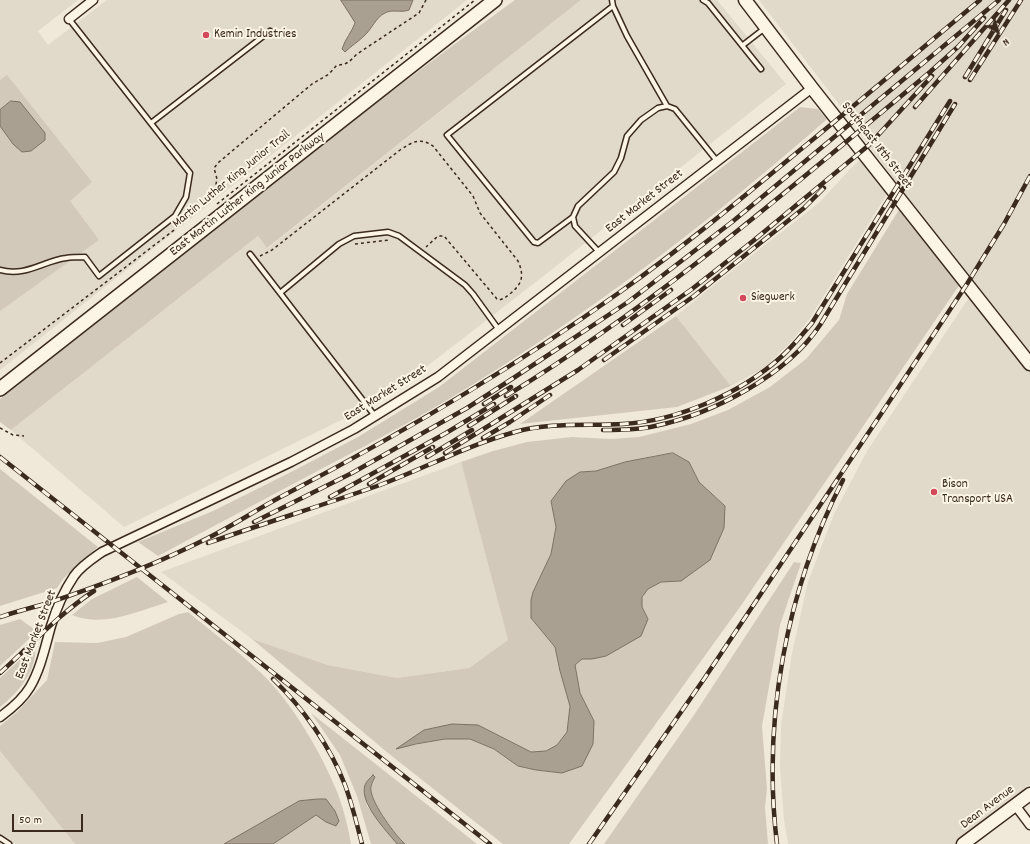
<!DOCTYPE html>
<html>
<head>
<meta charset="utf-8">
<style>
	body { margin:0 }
	#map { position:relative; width:1030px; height:844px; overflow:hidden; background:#f0e9d9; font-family:Dekko,sans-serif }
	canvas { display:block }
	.north { position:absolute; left:978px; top:12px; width:40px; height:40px; -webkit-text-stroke:3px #fcf5e5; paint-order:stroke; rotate:142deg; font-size:11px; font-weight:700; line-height:16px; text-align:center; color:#3b2a1e }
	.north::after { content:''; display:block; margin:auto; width:14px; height:18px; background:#3b2a1e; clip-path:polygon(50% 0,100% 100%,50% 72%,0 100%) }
	.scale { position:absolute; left:12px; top:814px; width:71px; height:18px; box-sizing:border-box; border:2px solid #3b2a1e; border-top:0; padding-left:5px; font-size:12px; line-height:14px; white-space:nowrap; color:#3b2a1e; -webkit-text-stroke:3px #fcf5e5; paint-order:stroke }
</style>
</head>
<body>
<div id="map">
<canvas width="1030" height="844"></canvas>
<div class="north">N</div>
<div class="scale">50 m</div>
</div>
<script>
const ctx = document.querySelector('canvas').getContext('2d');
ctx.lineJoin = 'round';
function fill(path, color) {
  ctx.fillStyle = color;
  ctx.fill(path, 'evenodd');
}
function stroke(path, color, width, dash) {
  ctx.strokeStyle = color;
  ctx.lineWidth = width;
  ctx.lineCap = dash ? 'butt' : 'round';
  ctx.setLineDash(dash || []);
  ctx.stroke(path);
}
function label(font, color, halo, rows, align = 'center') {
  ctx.font = font + ' Dekko,sans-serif';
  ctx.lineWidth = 4;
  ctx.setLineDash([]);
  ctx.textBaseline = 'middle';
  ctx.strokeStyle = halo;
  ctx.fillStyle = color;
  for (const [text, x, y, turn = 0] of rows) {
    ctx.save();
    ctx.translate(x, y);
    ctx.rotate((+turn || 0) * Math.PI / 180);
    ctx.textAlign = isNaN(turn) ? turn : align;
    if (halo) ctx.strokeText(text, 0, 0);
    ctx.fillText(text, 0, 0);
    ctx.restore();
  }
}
fill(new Path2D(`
	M0 0H78L38 31 48 45 107 0H467L0 370Z
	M581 0H717L786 84 541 278 386 398 124 527 11 430 258 236 268 248Z
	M759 0H1030V354L905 195 842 108Z
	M860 160 887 194 810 318 791 342 764 368 731 386 676 316 710 288 820 202 851 168Z
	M970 296 1030 372V788L955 844H788L784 820 780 767 781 725 792 653 808 582 834 514 867 451Z
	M461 462 508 640 469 668 397 678 328 665 252 639 161 572Z
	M0 751 8 761 75 844H0Z`), '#e1d9c9');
fill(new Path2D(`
	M515 0H581L267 248 258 236 11 430 0 422V399C171 265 339 127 515 0Z
	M7 75 92 182 70 201 99 240 0 311V80Z
	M800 107 818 109 827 119C709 223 584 318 449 399 409 423 367 445 325 467 270 496 214 526 158 556L138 542 213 511 293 471 358 437 439 387Z
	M900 208 960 284 740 607 569 844H503L388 753 252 639 328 665 397 678 469 668 508 640 461 462 493 451 527 442 572 437 611 439 639 437 691 424 728 410 770 387 806 359 839 320 847 294ZM673 453 689 462 699 482 725 506 681 581 661 582 648 589 642 597V607L648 619 592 659H582L575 665 580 693 594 721 561 773 536 770 518 766 494 749 470 739H445L397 748 478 725 531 752 546 751 557 745 567 732 570 706 560 671 555 647 531 618 533 592 551 554 556 527 551 501 580 472 596 471 625 462Z
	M676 316 731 386 677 407 520 424Z
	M0 469 98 547 77 565 63 579 57 588 0 606Z
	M794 562 801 563 780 625 762 726 767 789 765 807 768 844H604L694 715Z
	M137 577 168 602C139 611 103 628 72 615L92 599Z
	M188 612C212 632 238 651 260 672 292 702 322 754 338 794 344 810 348 827 351 844H273L316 815 326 822 303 801H299L224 844H75L0 751V726L17 712 47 680 55 642 97 643 126 637 179 614Z
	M20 619 34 629 30 638 0 666V625Z
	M35 646C38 670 17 694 0 707V678Z
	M311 713 477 844H405C395 834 373 805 371 792 370 786 372 781 375 777L365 784 367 806 397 844H371L357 796 340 755Z`), '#d2c9ba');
const water = new Path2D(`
	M341 0H413L409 10C401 13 392 9 385 13 376 17 372 29 364 36 358 42 351 46 345 52L342 49C345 39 352 32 355 23Z
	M11 101 20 102 45 133V140L31 151 22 152 13 144 0 126V110Z
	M673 453 689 462 699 482 725 506 724 528 710 560 681 581 661 582 648 589 642 597V607L648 619 641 636 606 656 592 659H582L575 665 580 693 594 721 593 744 582 766 562 773 536 770 518 766 494 749 470 739H445L416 744 396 749 424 730 452 724 478 725 531 752 546 751 557 745 567 732 570 706 560 671 555 647 531 618V600L533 592 551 554 556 527 551 501 566 481 580 472 596 471 625 462Z
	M373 775 375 777C373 781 370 786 371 791 373 805 395 835 405 844H397C386 830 359 803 365 785 366 782 370 778 373 775Z
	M318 799H326L335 811 339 821 336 826 326 822 316 815 273 844H224L299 801Z`);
fill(water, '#aaa091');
stroke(water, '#7e7163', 1);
const lane = new Path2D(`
	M612 0 613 6 627 36 667 106
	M703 0 708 3 761 69
	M743 45 765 28
	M151 123 270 31
	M573 217 538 243 534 242 447 135 613 6
	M599 252 575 226 573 217 578 206 614 172 621 158 627 136 641 120 658 108 667 106 675 109 717 161
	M250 254 375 416
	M0 270C26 277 43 261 66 258 72 257 79 257 85 257L99 276 175 216 186 197 190 173 69 19
	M280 293 339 244 354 236 388 232 399 236 465 285 473 294 499 330
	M0 838 9 844`);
const street = new Path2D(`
	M69 19 93 0
	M0 717C11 709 23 699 30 687 41 668 45 647 51 626 56 609 64 591 74 576 81 566 92 559 102 552L291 462 354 429 438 377 812 88
	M1015 805 1030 825`);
const secondary = new Path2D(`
	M745 0 812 88 1030 364
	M963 844 1030 794`);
const primary = new Path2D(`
	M0 389 495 0`);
stroke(lane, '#3b2a1e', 7);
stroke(street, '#3b2a1e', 11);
stroke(secondary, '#3b2a1e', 15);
stroke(primary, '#3b2a1e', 16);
stroke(new Path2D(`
	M217 204 475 0
	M355 244 389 240
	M260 256 272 250 400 150C412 142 420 137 433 146L473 196 480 213 518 261C524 275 523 283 511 293 507 296 504 299 499 300L497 299 444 236H438L426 247
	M0 363 182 224 202 201 211 195 215 189 217 179 214 168 219 162 312 84 329 74 337 65C347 65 350 61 357 54L419 13 426 0
	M0 428 13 435 24 436`), '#3b2a1e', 1.5, [3, 3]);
stroke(lane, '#fcf5e5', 4);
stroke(street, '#fcf5e5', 8);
stroke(secondary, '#fcf5e5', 12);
stroke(primary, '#fcf5e5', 13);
const rail = new Path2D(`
	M957 48 984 18
	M965 77 1006 10
	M970 80 1021 0
	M915 107 1009 0
	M623 325 671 290
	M604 360 694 296 804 208 824 188
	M506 396C658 303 793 186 930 72L960 45
	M484 404 511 387
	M469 426 516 396
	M603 430C620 430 638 430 655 426 713 414 787 375 820 325L955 104
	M483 438 510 422 550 395
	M445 453 578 370 692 289 753 241 869 145 932 76
	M0 457 490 844
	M427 457 472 430
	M369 484 433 447
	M330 497 446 433 494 404
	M254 522 352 473 467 408 515 377 628 302 732 222 999 0
	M208 543C265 523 323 505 380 485 425 468 468 445 515 432 550 422 587 426 623 424 677 421 740 394 781 357 792 347 802 335 812 323L950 101
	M0 617C15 612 30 608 45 604 99 586 157 564 208 538 236 524 262 506 290 492 404 432 515 367 620 292 682 248 741 199 800 150 860 101 920 50 980 0
	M0 673C30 646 60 613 94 591
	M273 679C303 708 330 746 345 785 352 804 357 824 362 844
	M589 844 704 679 879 417 967 284 1004 224 1030 176
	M777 844C762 720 786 591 843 480`);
stroke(rail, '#3b2a1e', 4.5);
stroke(rail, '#fcf5e5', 3, [9]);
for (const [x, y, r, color] of [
	[206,35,4,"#d1495b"],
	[743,298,4,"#d1495b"],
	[934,492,4,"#d1495b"]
]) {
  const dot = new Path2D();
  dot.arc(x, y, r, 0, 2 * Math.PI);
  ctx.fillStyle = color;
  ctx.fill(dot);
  stroke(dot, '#fcf5e5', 1.5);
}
label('13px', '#3b2a1e', '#fcf5e5', [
	["Kemin Industries",214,35],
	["Siegwerk",751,298],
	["Bison",942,485],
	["Transport USA",942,500]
], 'left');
label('13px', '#3b2a1e', '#fcf5e5', [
	["Southeast 18th Street",876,146,52],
	["Martin Luther King Junior Trail",232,180,-39],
	["East Martin Luther King Junior Parkway",248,195,-38],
	["East Market Street",645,202,-38],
	["East Market Street",386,394,-32],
	["East Market Street",37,635,-69],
	["Dean Avenue",988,808,-37]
]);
</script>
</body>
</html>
